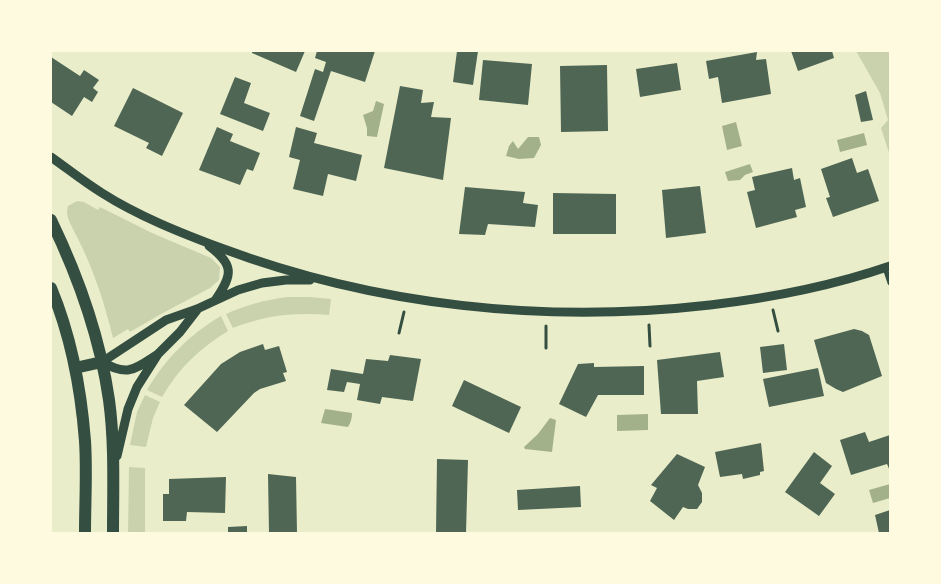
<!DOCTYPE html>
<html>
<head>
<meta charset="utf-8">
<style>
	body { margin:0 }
	#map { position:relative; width:941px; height:584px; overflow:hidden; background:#e9edc9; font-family:Quicksand,sans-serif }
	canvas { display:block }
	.frame { position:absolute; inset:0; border:52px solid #fefae0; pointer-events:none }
</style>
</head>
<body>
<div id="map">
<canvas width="941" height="584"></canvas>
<div class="frame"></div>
</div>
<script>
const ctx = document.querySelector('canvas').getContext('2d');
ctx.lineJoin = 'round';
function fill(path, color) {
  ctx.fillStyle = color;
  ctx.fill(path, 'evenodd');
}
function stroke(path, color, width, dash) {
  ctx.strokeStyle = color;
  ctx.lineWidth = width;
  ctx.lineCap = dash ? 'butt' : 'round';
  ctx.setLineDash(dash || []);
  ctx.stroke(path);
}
fill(new Path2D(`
	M856 51H890V156L881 128 888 120 880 93Z
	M77 201 84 202 98 210 100 207 152 233 211 258 220 267 219 280 210 288 161 314 130 332 128 329 113 338C105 305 94 270 78 239 74 229 64 217 68 206Z
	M287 297H309L331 299 329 315C295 312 265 315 233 328L226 314C246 305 265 300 287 297Z
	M221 316 228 331C200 348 179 368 162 397L147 390C166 358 189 335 221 316Z
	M145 395 160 402 153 418 146 447 130 445 137 412Z
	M129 467 145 468V533H128Z`), '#cad2ad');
fill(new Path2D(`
	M376 101 384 104 377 137 367 136V128L363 115 373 111Z
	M736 122 742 146 727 150 722 126Z
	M864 133 867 145 840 152 837 140Z
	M528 137H539L541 145 534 158 519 159 506 156 509 146 513 141 518 149Z
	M750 164 753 172 745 175 740 180 728 181 725 172Z
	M325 409 352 413C352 418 351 422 348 427L321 423Z
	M648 414V430L617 431V415Z
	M550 418 556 420 552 452 525 449 524 447 538 434Z
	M890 484V498L873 503 869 490Z`), '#a3b18a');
fill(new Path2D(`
	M252 51H305L296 72 252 53Z
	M317 51H375L365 82 331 71 314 121 300 116 315 69 323 72 326 62 315 58Z
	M457 51H478L473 85 453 82Z
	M791 51H832L834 58 798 71Z
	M757 52 756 60 766 59 771 94 722 103 718 77 709 79 706 61Z
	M51 57 80 76 84 70 99 80 93 88 98 92 92 102 84 97 72 116 51 102Z
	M483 60 532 64 528 105 479 100Z
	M677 63 681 90 640 97 636 69Z
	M607 65 608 131 561 132 560 66Z
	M235 77 251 83 244 103 270 113 263 131 220 114Z
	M400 86 423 90 421 103 434 102 431 117 451 118 443 180 384 168Z
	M133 88 183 113 162 156 146 148 149 143 114 126Z
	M866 91 873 120 861 122 855 95Z
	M217 127 233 134 230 141 260 153 253 171 247 169 240 185 199 170Z
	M296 127 317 133 314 143 362 155 356 181 328 174 323 196 293 189 300 160 289 157Z
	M852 158 857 173 868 169 879 201 833 217 826 198 830 197 821 169Z
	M792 168 794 180 800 178 806 207 795 210 797 217 756 228 747 192 755 190 752 177Z
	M700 186 706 233 666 238 662 190Z
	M465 187 525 192 523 203 538 205 535 227 488 224 485 235 459 234Z
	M553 193 616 194V234H553Z
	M854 329 862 331 869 335 882 376 843 392 836 389 826 383 814 340Z
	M263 344 265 350 279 346 287 372 283 373 286 381 260 389 254 393 217 432 184 405 221 364 240 352Z
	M784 344 787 370 763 373 760 347Z
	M720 352 724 377 697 381 698 414H661L657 360Z
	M390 355 421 359 413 401 382 397 380 404 357 400 360 384 347 382 344 392 327 390 331 369 363 374 366 359 388 361Z
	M594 363V367L644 366V395H598L586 417 559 404 578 364Z
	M818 368 824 396 769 407 763 379Z
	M464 380 521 407 509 433 452 406Z
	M865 432 869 442 890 435V471L887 464 851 475 840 440Z
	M761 443 764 471 760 472V475L743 479 742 474 720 477 715 452Z
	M814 452 832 466 820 483 835 494 819 516 785 492Z
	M677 454 705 467 698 485 702 493V502L697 509H688L683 507 674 520 650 501 657 488 651 485Z
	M437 459 468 460 466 533H436Z
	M268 474 296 477 297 533H269Z
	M226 477 225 513 187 512 186 521H163V494H169V479Z
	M580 486 581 507 518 510 517 490Z
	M890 510V533H879L875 515Z
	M247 526V533H228V527Z`), '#4f6655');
stroke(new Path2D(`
	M773 310 778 331
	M649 325 650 346
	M546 326V348
	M399 333 404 312`), '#344e41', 3);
stroke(new Path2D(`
	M885 268 890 283`), '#344e41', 5);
stroke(new Path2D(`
	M51 157C68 169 84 182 102 193 138 216 181 233 221 248 376 306 545 324 710 305 770 298 832 286 890 266
	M209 246C234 265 233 274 216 299
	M158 354C135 369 128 377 102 362L166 320 197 309 238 290 262 283 286 280H310
	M117 456 128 409 137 387 158 354 180 332 197 310`), '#344e41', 9);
stroke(new Path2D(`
	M51 220C79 278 100 337 109 400 115 444 113 489 113 533
	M51 288C71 336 81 389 85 441 87 471 85 502 85 533
	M75 368 102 362`), '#344e41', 12);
</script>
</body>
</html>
